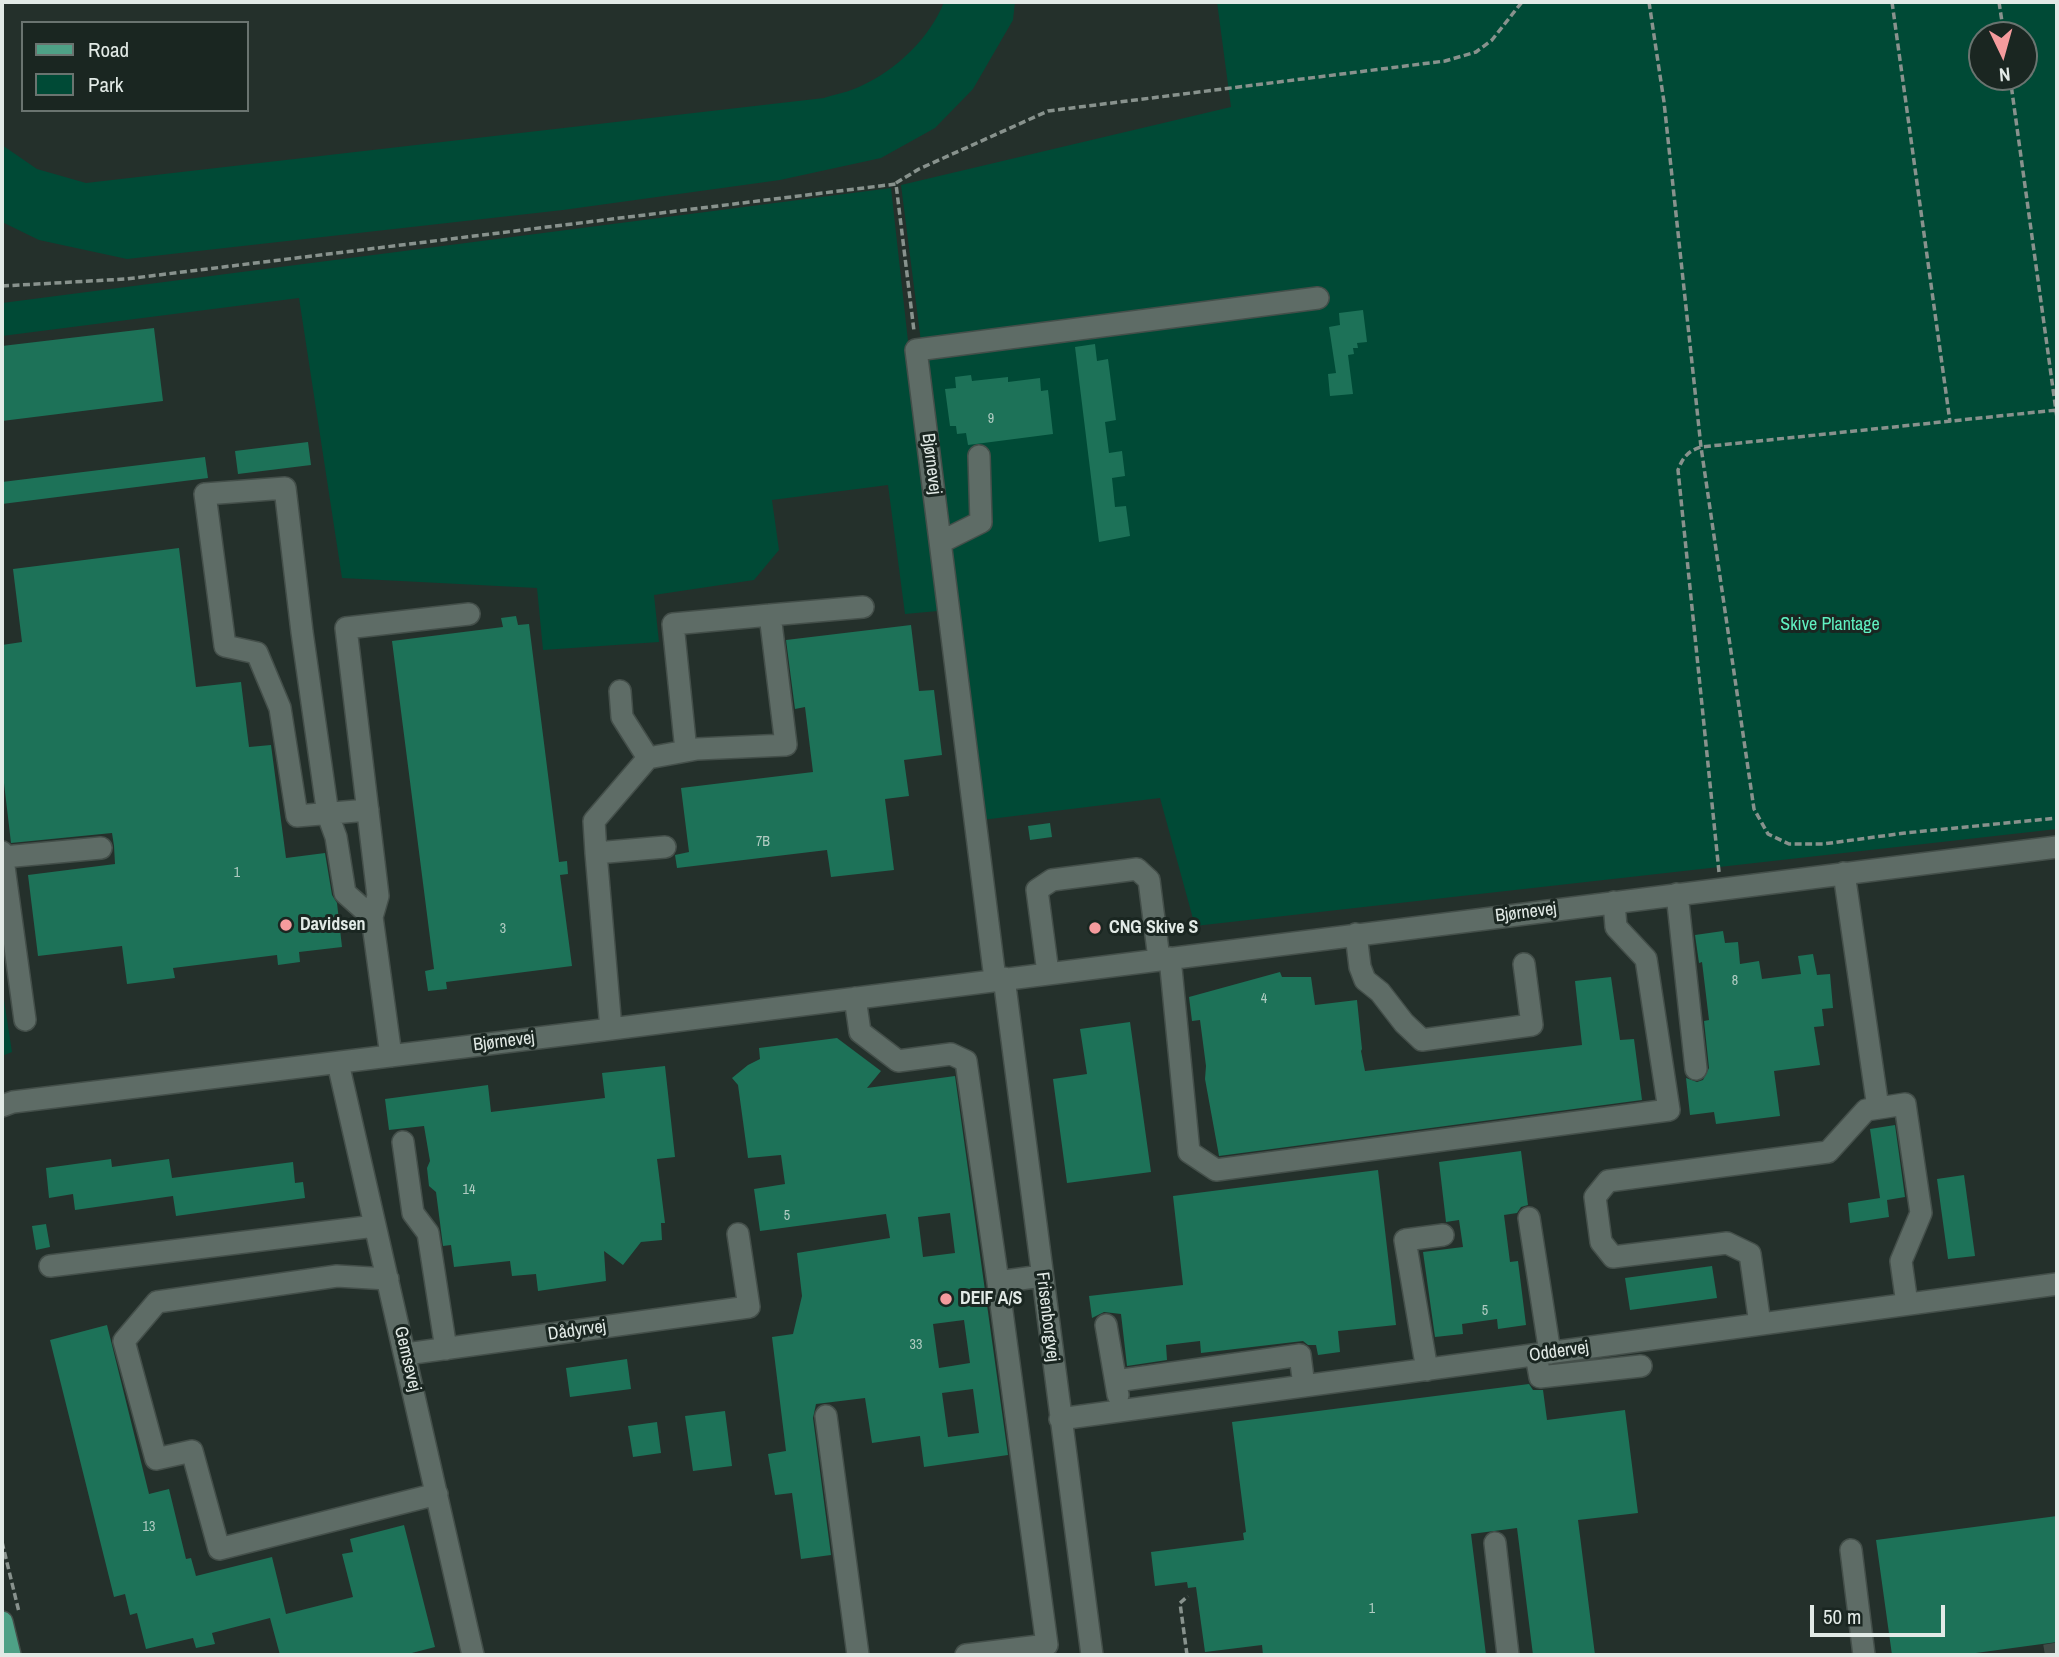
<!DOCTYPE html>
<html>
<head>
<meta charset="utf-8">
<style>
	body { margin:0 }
	#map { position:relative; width:2059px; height:1657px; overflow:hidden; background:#24302b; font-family:"Archivo Narrow",sans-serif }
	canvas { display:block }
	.frame { position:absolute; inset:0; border:4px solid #e2eae6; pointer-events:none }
	.legend { position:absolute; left:21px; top:21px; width:228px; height:91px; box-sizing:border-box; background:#1a2621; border:2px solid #6a7470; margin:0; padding:9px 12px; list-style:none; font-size:21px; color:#e2eae6 }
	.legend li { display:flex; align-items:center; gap:14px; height:35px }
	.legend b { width:35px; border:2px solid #6a7470 }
	.north { position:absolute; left:1968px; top:21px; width:70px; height:70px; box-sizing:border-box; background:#1a2621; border:2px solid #6a7470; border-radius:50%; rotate:175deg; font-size:19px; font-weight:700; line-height:28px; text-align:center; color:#e2eae6 }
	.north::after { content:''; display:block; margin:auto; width:24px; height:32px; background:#f59b9d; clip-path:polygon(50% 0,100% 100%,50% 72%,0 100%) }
	.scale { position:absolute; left:1810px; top:1605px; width:135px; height:32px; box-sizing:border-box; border:4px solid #e2eae6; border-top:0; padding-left:9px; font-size:21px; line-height:24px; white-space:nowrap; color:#e2eae6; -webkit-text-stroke:5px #1a2621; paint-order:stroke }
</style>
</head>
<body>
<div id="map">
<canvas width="2059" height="1657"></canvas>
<div class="frame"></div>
<ul class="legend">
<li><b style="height:9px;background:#4ea186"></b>Road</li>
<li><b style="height:19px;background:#004a36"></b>Park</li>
</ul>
<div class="north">N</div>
<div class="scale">50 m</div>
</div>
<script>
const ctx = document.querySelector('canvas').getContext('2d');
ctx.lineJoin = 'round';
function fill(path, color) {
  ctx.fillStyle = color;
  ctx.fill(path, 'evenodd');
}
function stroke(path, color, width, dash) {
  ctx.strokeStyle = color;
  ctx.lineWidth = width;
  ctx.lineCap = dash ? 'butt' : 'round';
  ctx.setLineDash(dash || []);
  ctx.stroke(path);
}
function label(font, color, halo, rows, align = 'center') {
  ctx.font = font + ' "Archivo Narrow",sans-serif';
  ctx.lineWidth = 6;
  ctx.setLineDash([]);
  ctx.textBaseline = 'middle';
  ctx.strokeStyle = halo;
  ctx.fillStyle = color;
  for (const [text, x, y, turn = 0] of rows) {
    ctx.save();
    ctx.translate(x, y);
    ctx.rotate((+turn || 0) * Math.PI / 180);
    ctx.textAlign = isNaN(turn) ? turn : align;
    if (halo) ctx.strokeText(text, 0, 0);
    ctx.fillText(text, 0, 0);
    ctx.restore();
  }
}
fill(new Path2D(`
	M944 2H1015L1013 20 973 89 935 128 881 158 780 180 563 210 127 259 39 240 2 222V145L37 169 86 183 824 98C836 94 849 92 861 86 896 70 930 38 944 2Z
	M1217 2H2057V829L1195 926 1160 798 982 820 901 185 1231 107ZM1982 35H2024V77H1982Z
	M891 188 938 611 905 614 888 485 772 500 779 550 754 580 654 595 659 642 543 650 537 588 342 578 299 298 2 336V303Z
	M2 987 12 1052 2 1056Z`), '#004a36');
fill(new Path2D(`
	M1363 310 1367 342 1357 343 1358 348H1353L1354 354 1348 355 1353 394 1330 396 1328 374 1336 373 1329 327 1340 325 1339 313Z
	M154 328 163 401 2 421V346Z
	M1095 344 1097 361 1108 359 1116 420 1105 422 1109 453 1122 451 1125 476 1112 478 1115 507 1126 506 1130 536 1099 542 1075 347Z
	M971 375 972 381 1008 377V382L1040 378 1041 391 1048 390 1053 434 968 445 966 433 957 434 956 426H950L945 389 956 388 955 377Z
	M308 442 311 465 238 474 235 451Z
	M205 457 208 478 2 504V482Z
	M179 548 196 687 241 682 249 747 271 745 286 858 325 853 332 895 337 903 342 947 299 952 300 962 278 965 277 955 173 968 175 978 127 984 122 946 38 956 28 875 115 864 114 846 112 833 11 843 2 766V645L22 642 13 569Z
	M516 616 518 625 529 624 559 862 567 861 568 874 560 875 572 966 446 982 447 989 428 991 425 971 434 969 392 641 503 627 501 618Z
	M911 625 919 691 934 690 942 755 904 760 909 796 885 799 894 870 831 877 827 850 677 868 675 855 689 852 681 788 813 772 805 707 795 709 786 640Z
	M1050 823 1052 837 1030 840 1028 826Z
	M1723 931 1725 943 1738 942 1740 964 1759 961 1762 979 1801 974 1798 956 1813 954 1817 975 1830 974 1833 1008 1822 1009 1824 1026 1814 1027 1820 1065 1774 1071 1780 1116 1716 1124 1714 1112 1690 1115 1686 1078 1697 1082 1703 1080 1709 1068 1704 1021 1709 1020 1702 962 1699 963 1695 935Z
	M1280 972 1282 977H1311L1315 1005 1357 1000 1362 1049 1361 1051 1365 1071 1582 1045 1575 981 1611 977 1620 1040 1634 1039 1642 1100 1219 1156 1205 1079 1206 1066 1200 1020 1192 1021 1189 997Z
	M1130 1022 1151 1172 1067 1183 1053 1079 1087 1074 1080 1029Z
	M837 1038 881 1071 867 1088 955 1076 1008 1455 924 1467 920 1436 872 1443 865 1398 816 1404 813 1418 831 1555 801 1559 792 1493 775 1495 768 1454 786 1451 772 1337 793 1334 802 1296 797 1253 890 1238 886 1214 760 1231 754 1189 785 1184 781 1155 748 1158 738 1085 732 1078 748 1065 760 1059 759 1048ZM950 1213 955 1253 923 1257 918 1217ZM964 1320 970 1363 939 1368 933 1324ZM973 1389 979 1433 948 1437 942 1393Z
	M665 1066 675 1157 657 1159 665 1223H661L662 1240 641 1242 623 1265 604 1251 606 1281 538 1291 536 1274 512 1276 510 1261 454 1267 451 1245 443 1246 436 1192 429 1186 427 1168 430 1161 424 1126 389 1130 385 1099 488 1085 491 1112 605 1098 602 1073Z
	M1895 1125 1905 1197 1887 1200 1889 1217 1850 1223 1848 1203 1880 1198 1870 1129Z
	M1521 1151 1528 1205 1521 1207 1517 1213 1504 1215 1510 1262 1518 1261 1526 1325 1498 1329 1497 1319 1462 1324 1463 1334 1435 1337 1423 1252 1463 1247 1459 1220 1446 1222 1439 1162Z
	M111 1159 112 1167 169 1159 172 1178 293 1162 295 1183 303 1182 305 1198 176 1216 173 1196 75 1210 73 1194 49 1198 46 1168Z
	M1378 1170 1396 1325 1338 1331 1340 1352 1318 1355 1316 1345H1308L1303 1341 1201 1353 1200 1341 1166 1345 1167 1360 1127 1366 1121 1314 1104 1312 1092 1318 1089 1296 1183 1285 1173 1196Z
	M1964 1175 1975 1256 1948 1259 1937 1179Z
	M46 1224 50 1247 36 1250 32 1226Z
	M1712 1266 1717 1298 1630 1310 1625 1278Z
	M107 1325 149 1494 169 1489 186 1559 191 1558 196 1576 272 1557 286 1614 353 1597 342 1554 353 1552 350 1539 404 1525 435 1647 404 1655H280L270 1618 212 1633 215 1644 196 1648 193 1638 146 1649 137 1613 130 1615 125 1594 114 1597 50 1340Z
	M627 1359 631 1389 570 1397 566 1368Z
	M1529 1384 1533 1390H1543L1547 1420 1625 1410 1638 1513 1578 1520 1595 1655H1533L1517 1528 1471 1534 1486 1655H1263L1262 1645 1205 1652 1196 1587 1188 1588 1187 1582 1155 1586 1151 1552 1244 1540 1243 1533 1246 1532 1232 1422Z
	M725 1411 732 1466 693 1471 685 1416Z
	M657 1422 661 1453 633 1457 628 1426Z
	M2057 1516V1642L1961 1655H1892L1876 1540Z`), '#1d7258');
stroke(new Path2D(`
	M2045 1655 2057 1653`), '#404c47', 21, [21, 10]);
const minor = new Path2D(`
	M941 542 981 522 979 456
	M620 691 622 717 648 758
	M686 751 673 624 770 615
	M368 810 297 816 280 708 257 653 225 646 205 494 285 488 302 632 328 815 336 837 345 893 372 917
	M2 852 25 1020
	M596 853 594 821 648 758 697 749 786 745 770 615 863 607
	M4 857 101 848
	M1844 873 1878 1108
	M1677 894 1696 1069
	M1356 934 1360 967 1365 980 1380 992 1404 1023 1422 1040 1532 1025 1524 964
	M1170 958 1189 1152 1216 1170 1669 1110 1646 959 1616 927 1614 902
	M1048 973 1037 890 1052 880 1137 869 1149 880 1159 959
	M1004 978 1092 1655
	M995 979 916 350 1318 298
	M855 998 860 1032 898 1061 951 1054 966 1061 998 1282
	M611 1029 596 853 665 847
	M391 1056 372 917 378 896 346 628 469 614
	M338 1063 473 1655
	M2 1106 13 1102 611 1029 2057 847
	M403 1142 413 1213 428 1233 446 1349
	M1529 1218 1550 1353
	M50 1266 375 1226
	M388 1279 337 1276 157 1302 124 1341 156 1459 192 1451 219 1549 437 1494
	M1760 1324 1750 1254 1727 1243 1613 1257 1601 1242 1595 1197 1608 1181 1828 1152 1866 1110 1905 1104 1921 1213 1901 1261 1907 1304
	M1106 1325 1118 1395
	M406 1354 749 1307 738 1234
	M1536 1355 1540 1377 1641 1366
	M1427 1370 1405 1240 1443 1235
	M1116 1381 1300 1355 1304 1386
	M826 1416 858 1655
	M1060 1419 2057 1284
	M1495 1543 1508 1655
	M1851 1550 1864 1655
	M966 1655 1047 1645 998 1282 1042 1276`);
const major = new Path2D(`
	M2 1622 10 1655`);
stroke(minor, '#444f4a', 24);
stroke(major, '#444f4a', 24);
stroke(new Path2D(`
	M1649 2 1664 102 1701 447 1754 809 1768 834 1789 844H1823L1905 833 2057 818
	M1892 2 1950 422
	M1999 2 2004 35
	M2010 77 2057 418
	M896 183 919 169 1048 111 1445 61 1476 52 1492 40 1522 2
	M2 286 126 279 896 184 914 331
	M1719 872 1678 470C1683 457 1688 451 1701 447L2057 410
	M2 1542 19 1612
	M1187 1655 1180 1603 1188 1596`), '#88928d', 3.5, [7, 3.5]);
stroke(minor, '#5e6c66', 21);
stroke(major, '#4ea186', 21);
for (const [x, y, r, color] of [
	[286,925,7,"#f59b9d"],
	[1095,928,7,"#f59b9d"],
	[946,1299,7,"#f59b9d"]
]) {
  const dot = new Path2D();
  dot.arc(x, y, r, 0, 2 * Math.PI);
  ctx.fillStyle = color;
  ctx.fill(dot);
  stroke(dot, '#1a2621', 2.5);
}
label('14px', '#b1ccc2', null, [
	["9",991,419],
	["7B",763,842],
	["1",237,873],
	["3",503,929],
	["8",1735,981],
	["4",1264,999],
	["14",469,1190],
	["5",787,1216],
	["5",1485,1311],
	["33",916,1345],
	["13",149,1527],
	["1",1372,1609]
]);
label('18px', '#e2eae6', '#1a2621', [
	["Bjørnevej",931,464,83],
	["Bjørnevej",1526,913,-7],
	["Bjørnevej",504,1042,-7],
	["Frisenborgvej",1047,1317,83],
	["Dådyrvej",577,1331,-8],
	["Oddervej",1559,1352,-8],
	["Gemsevej",407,1359,77]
]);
label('18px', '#60f1c1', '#1a2621', [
	["Skive Plantage",1830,625]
]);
label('bold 18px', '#e2eae6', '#1a2621', [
	["Davidsen",300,925],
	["CNG Skive S",1109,928],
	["DEIF A/S",960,1299]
], 'left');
</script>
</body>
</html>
